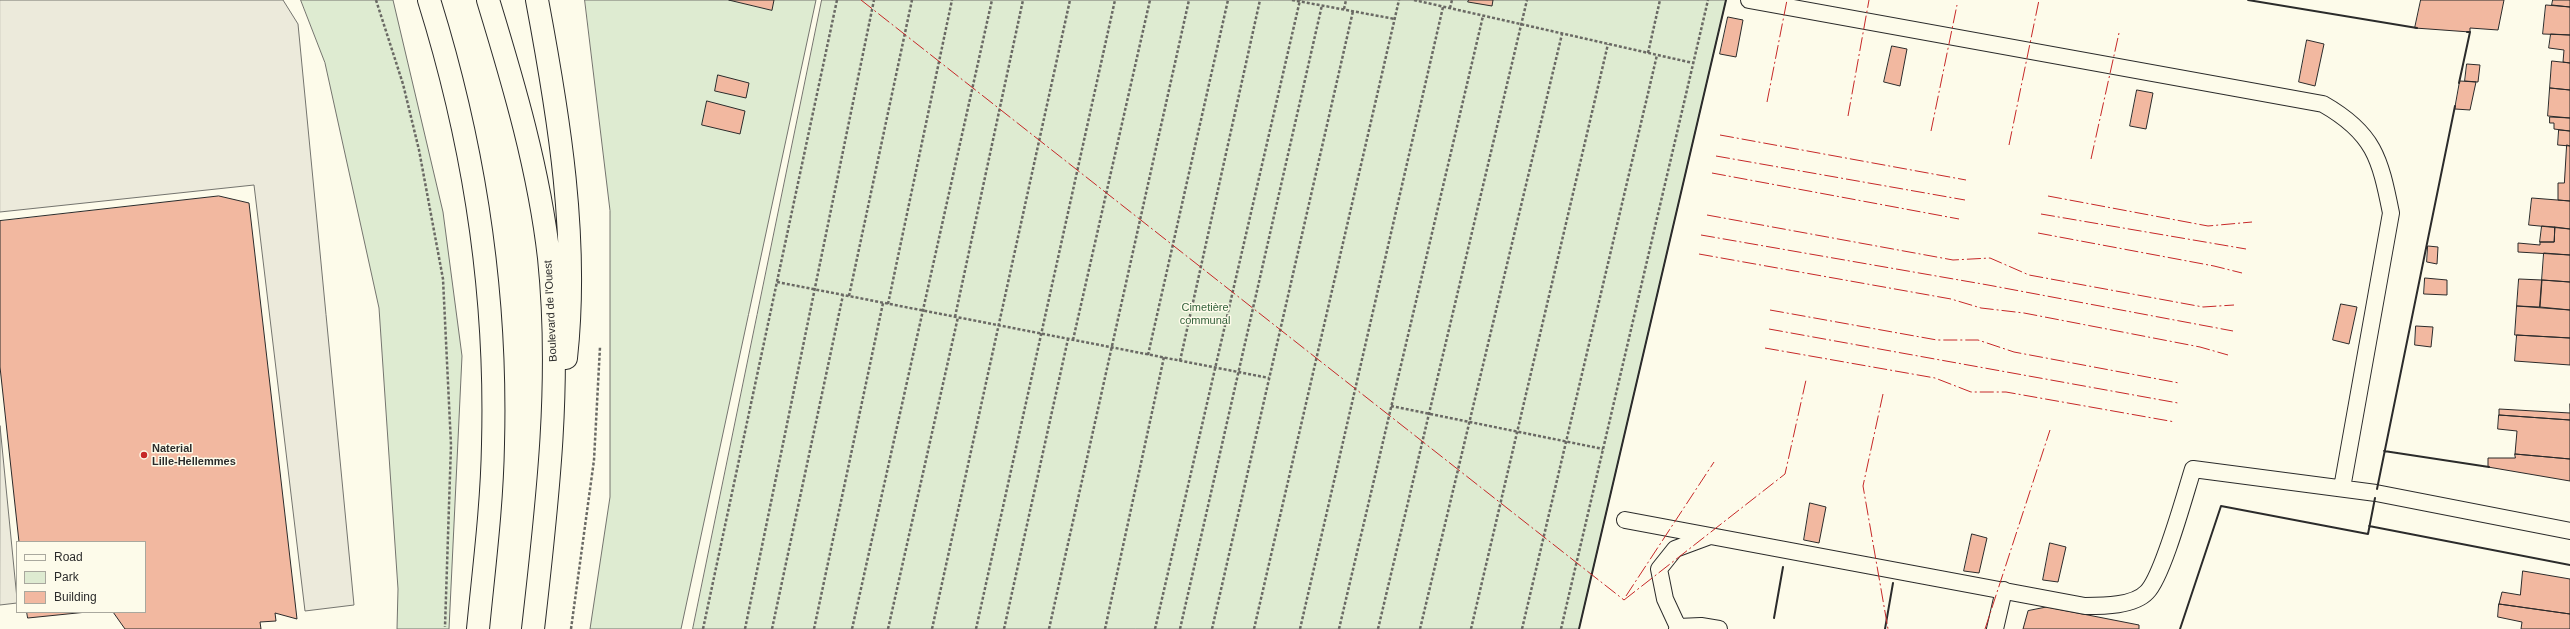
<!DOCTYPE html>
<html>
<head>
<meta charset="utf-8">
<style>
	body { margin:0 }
	#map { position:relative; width:2570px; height:629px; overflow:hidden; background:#fdfbea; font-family:Arial,sans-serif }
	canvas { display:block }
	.legend { position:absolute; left:16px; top:541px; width:130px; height:72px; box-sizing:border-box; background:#fdfbea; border:1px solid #a9a89e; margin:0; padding:5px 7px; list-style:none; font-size:12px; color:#2b2b2b }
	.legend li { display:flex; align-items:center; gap:8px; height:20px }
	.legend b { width:20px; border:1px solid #a9a89e }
</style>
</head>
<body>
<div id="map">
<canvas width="2570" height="629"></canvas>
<ul class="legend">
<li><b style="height:5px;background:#fdfbea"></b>Road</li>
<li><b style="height:11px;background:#deebd1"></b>Park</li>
<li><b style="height:11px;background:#f2b8a0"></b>Building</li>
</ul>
</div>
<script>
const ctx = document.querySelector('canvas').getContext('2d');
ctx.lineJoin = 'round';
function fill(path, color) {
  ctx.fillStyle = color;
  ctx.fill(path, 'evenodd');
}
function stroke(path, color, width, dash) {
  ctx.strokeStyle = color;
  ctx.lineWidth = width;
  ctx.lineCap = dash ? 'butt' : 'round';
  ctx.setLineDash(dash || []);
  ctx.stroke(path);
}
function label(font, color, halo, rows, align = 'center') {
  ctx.font = font + ' Arial,sans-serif';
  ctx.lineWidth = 3;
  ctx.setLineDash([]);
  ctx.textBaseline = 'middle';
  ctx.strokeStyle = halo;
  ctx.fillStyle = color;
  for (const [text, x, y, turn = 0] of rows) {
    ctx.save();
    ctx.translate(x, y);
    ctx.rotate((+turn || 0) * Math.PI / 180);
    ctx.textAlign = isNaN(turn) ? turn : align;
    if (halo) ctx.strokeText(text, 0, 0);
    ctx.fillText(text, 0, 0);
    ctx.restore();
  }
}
const green = new Path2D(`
	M301 0H393L443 212 462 356 449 629H397L398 589 379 308 325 63Z
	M585 0H816L681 629H590L610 497V211Z
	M822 0H1726L1579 629H693Z`);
fill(green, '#deebd1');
stroke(green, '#74746e', 1);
const parking = new Path2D(`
	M0 0H283L298 24 354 605 305 611 254 185 0 212Z
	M0 426 17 599V603L0 605Z`);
fill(parking, '#eceadb');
stroke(parking, '#74746e', 1);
const building = new Path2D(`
	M729 0H774L772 10Z
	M1469 0H1493L1492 6 1468 2Z
	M2421 0H2504L2498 30 2470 28V32L2415 28Z
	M2553 0H2570V7L2552 5Z
	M2546 5 2570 7V35L2543 34Z
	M1728 17 1743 20 1736 57 1720 54Z
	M2551 34 2570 35V63L2563 62 2564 50 2549 48Z
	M2307 40 2324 44 2315 86 2299 82Z
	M1892 46 1907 49 1900 86 1884 82Z
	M2552 61 2570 63V90L2550 88Z
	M2467 64 2480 65 2478 82 2465 81Z
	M718 75 749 83 746 98 715 91Z
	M2460 81 2476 82 2470 110 2455 109Z
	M2550 88 2570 90V118L2548 116Z
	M2137 90 2153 93 2146 129 2130 126Z
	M707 101 745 111 740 134 702 125Z
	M2550 117 2570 118V131L2554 129V123H2550Z
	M2559 130 2570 131V146L2558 145Z
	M2567 145 2570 146V201L2558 200V183H2564Z
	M219 196 249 203 297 619 275 613 276 621 260 622 261 629H125L113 612H145V542H19L0 367V221Z
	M2532 198 2570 201V229L2529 225Z
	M2542 226 2555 227 2554 242H2540Z
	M2555 227 2570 229V255L2518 252V243L2540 245V242H2554Z
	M2428 246 2438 247 2437 264 2427 262Z
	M2544 253 2570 255V282L2542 280Z
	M2425 278 2447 280V295L2424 294Z
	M2519 279 2542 280 2540 307 2517 306Z
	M2542 280 2570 282V310L2540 307Z
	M2341 304 2357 307 2349 344 2333 340Z
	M2517 306 2570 310V338L2515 335Z
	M2416 326 2433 327 2431 347 2415 345Z
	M2517 335 2570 338V365L2515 361Z
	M2570 404V420L2499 415V409L2570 413Z
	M2499 415 2570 420V459L2515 454 2517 431 2498 429Z
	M2515 454 2570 459V481L2488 467V458H2515Z
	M1810 503 1826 507 1819 543 1804 540Z
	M1972 534 1987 538 1979 573 1964 571Z
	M2050 543 2066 547 2058 582 2043 580Z
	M2523 571 2570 579V614L2499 604 2502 592 2520 595Z
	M2499 604 2570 614V629H2521L2522 622 2498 617Z
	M2047 607 2139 625V629H2023L2028 611Z
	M27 612H87L28 618Z`);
fill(building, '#f2b8a0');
stroke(building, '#2b2b2b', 1);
const lane = new Path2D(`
	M1749 0 2323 104C2374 133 2380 158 2391 213L2342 488
	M1625 520 2085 606C2103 606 2134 606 2147 592 2163 576 2185 494 2193 469L2376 493 2570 531
	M1678 627 1665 599 1659 569 1675 549 1710 536
	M1677 629 1678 627 1701 626 1719 629
	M1995 629 2004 590`);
const primary = new Path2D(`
	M429 0C474 144 497 293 493 444 492 506 484 567 478 629
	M488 0C514 85 539 170 549 258 562 383 547 506 533 629
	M537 0C559 117 579 239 566 358`);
stroke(lane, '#2b2b2b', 18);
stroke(primary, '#2b2b2b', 24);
stroke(new Path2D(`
	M376 0 403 84 419 150 443 279 451 445 445 627
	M1292 0 1395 19
	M1414 0 1693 63
	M1450 8 1452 0
	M1344 9 1346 0
	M1648 53 1660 0
	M777 282 1269 378
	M849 296 912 0
	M888 304 952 0
	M955 317 1023 0
	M1073 340 1150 0
	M1148 355 1228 0
	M1180 361 1260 0
	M1391 406 1603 449
	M571 629 594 460 600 347
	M703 629 837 0
	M745 629 874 0
	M772 629 843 295
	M814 629 883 303
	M852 629 992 0
	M888 629 958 317
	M932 629 1070 0
	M976 629 1115 0
	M1004 629 1068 339
	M1049 629 1189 0
	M1105 629 1164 357
	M1155 629 1300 0
	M1180 629 1322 5
	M1212 629 1353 11
	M1254 629 1399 0
	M1300 629 1443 7
	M1339 629 1483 16
	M1378 629 1527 0
	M1420 629 1562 34
	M1471 629 1608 44
	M1522 629 1657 55
	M1561 629 1708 0`), '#6a6964', 2.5, [3, 2]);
stroke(lane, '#fdfbea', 16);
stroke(primary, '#fdfbea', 22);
stroke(new Path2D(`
	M2248 0 2417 28
	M2459 83 2470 32H2467
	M2384 451 2489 467
	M2377 489 2455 106
	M2369 526 2570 565
	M1774 618 1783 567
	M1579 629 1726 0
	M1885 629 1893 583
	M2180 629 2221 506 2368 534 2375 498`), '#2b2b2b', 2);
stroke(new Path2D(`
	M861 0 1624 600
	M1767 102 1787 0
	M1848 116 1869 0
	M1931 131 1957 5
	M1720 135 1966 180
	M2009 145 2039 0
	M1716 156 1965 200
	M2091 159 2119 33
	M1712 173 1959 219
	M2048 196 2208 226 2252 222
	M2041 214 2246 249
	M1707 215 1953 260 1990 258 2029 275 2203 307 2234 305
	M2038 233 2214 266 2242 273
	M1701 235 1988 285 2233 331
	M1699 254 1951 299 1981 308 2024 313 2200 347 2228 355
	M1770 310 1937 340H1978L2014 352 2179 383
	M1769 329 2178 403
	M1765 348 1935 378 1971 392H2006L2175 422
	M1883 394 1863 486 1888 629
	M1626 596 1714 462
	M1624 600 1785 474 1806 380
	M1985 629 2050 430`), '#c62828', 1, [14, 3, 2, 3]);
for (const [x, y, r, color] of [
	[144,455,4,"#c62828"]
]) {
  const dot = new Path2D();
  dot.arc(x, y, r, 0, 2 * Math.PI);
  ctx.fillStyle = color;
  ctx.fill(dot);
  stroke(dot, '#fdfbea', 1.5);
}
label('11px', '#34623c', '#fdfbea', [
	["Cimetière",1205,308],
	["communal",1205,321]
]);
label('11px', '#2b2b2b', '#fdfbea', [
	["Boulevard de l'Ouest",551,311,-93]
]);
label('bold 11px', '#2b2b2b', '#fdfbea', [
	["Naterial",152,449],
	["Lille-Hellemmes",152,462]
], 'left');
</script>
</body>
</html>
